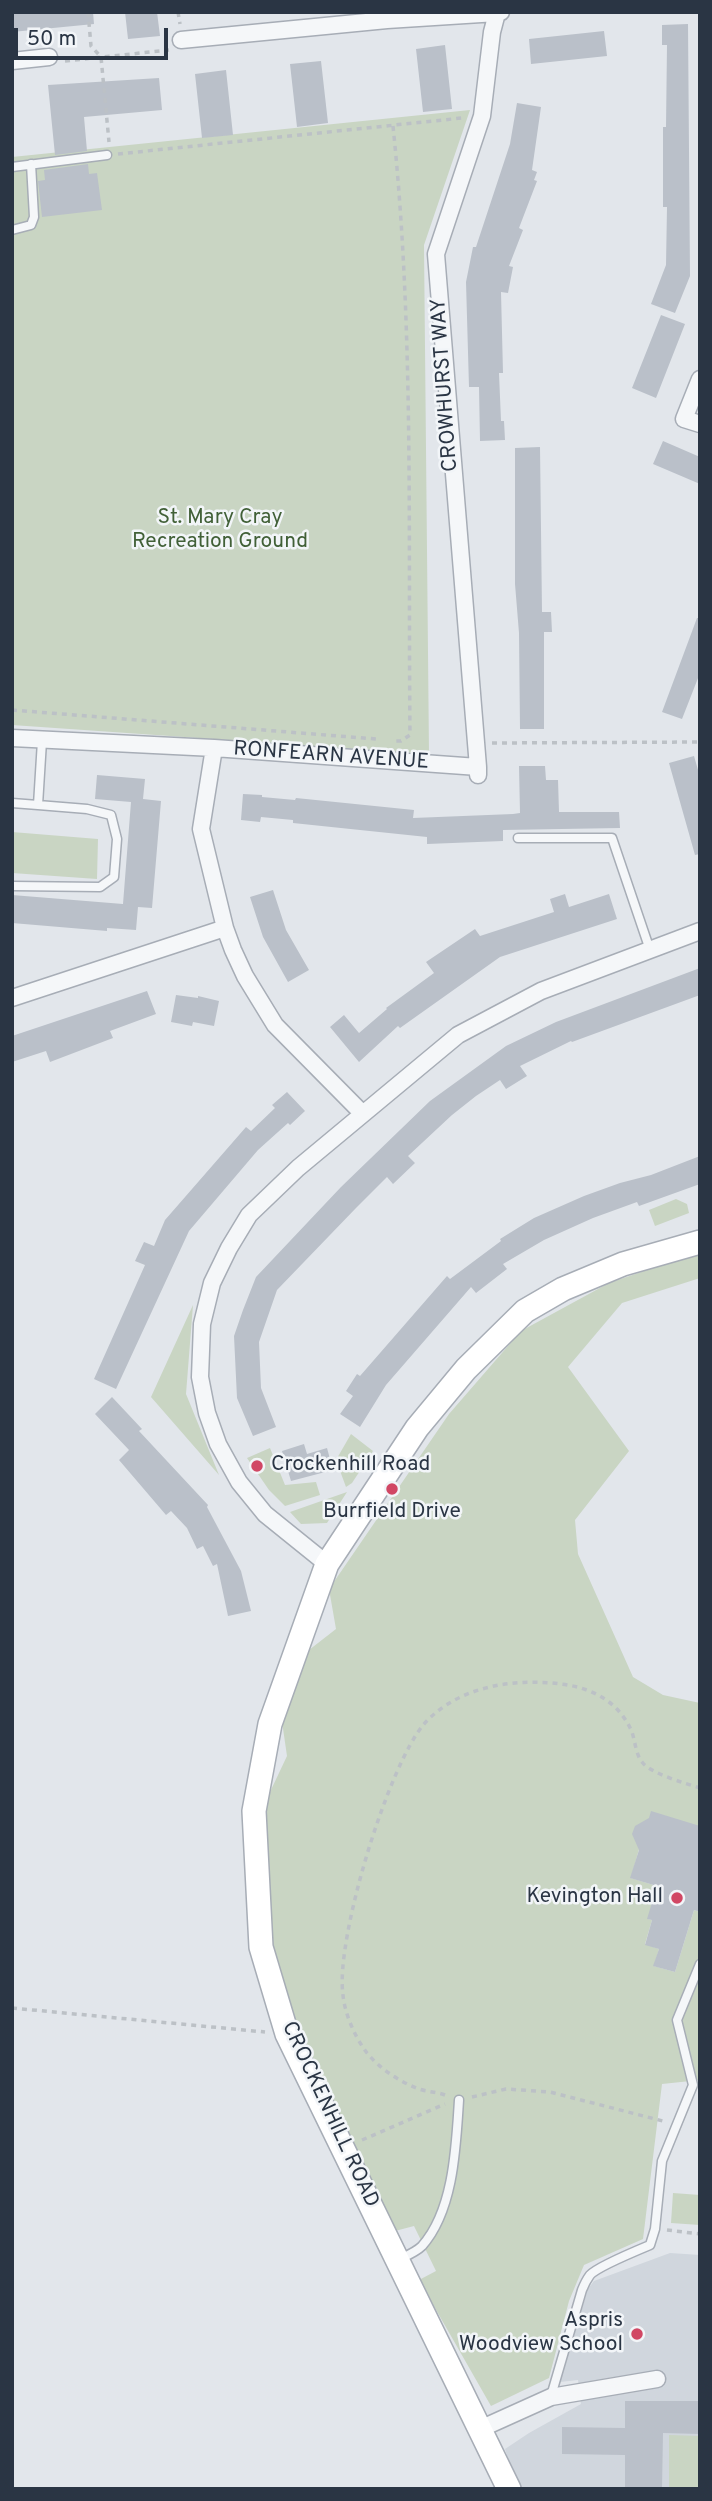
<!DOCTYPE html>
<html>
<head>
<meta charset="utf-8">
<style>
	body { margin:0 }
	#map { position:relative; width:712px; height:2501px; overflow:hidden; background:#e2e6eb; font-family:Overpass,sans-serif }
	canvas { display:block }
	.frame { position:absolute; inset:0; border:14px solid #2a3544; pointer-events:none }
	.scale { position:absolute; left:14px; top:28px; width:154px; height:32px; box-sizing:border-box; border:4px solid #2a3544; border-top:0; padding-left:9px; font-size:21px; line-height:24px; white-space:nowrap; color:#2a3544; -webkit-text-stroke:5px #f2f5f8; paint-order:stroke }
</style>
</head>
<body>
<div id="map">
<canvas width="712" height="2501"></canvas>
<div class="frame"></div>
<div class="scale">50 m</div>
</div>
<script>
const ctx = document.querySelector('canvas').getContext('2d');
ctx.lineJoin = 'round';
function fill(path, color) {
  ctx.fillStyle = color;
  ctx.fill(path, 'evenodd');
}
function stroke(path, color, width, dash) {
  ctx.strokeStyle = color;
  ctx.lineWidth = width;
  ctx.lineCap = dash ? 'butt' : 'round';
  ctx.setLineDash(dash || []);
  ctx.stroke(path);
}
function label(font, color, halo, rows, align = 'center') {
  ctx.font = font + ' Overpass,sans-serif';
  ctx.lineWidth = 5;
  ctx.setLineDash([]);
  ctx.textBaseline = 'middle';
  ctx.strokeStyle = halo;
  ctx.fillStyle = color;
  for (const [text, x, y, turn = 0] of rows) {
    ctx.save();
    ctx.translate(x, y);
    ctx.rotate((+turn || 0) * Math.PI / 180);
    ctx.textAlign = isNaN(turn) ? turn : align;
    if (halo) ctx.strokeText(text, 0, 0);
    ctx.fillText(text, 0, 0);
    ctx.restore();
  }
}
fill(new Path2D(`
	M670 2253 700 2255V2489H517L505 2449 529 2433 581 2404 578 2380 560 2382 588 2289 594 2281Z`), '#d0d6dd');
fill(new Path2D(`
	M470 110 424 245 429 754 12 725V157Z
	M12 832 98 839 97 879 12 873Z
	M676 1199 687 1204 689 1213 655 1226 649 1210Z
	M700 1252V1278L622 1303 568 1367 629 1451 575 1520 578 1554 633 1677 663 1695 700 1703V1826L641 1842 631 1878 657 1886 648 1919 652 1920 645 1944 659 1949 654 1966 675 1972 694 1910 700 1912V2080L662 2084 643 2239 584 2265 569 2301 549 2378 491 2406 419 2280 436 2271 414 2226 395 2231 301 2044 272 1945 262 1809 287 1756 280 1708 300 1657 336 1629 329 1589 449 1414 521 1331 609 1283Z
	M193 1305 186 1394 219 1475 151 1397Z
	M351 1434 373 1451 352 1483 346 1487 336 1460Z
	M270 1448 285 1485 316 1482 320 1495 285 1506 269 1490 247 1458Z
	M347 1492 327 1523 301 1524 290 1512Z
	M673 2193 700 2195V2225L671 2223Z
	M669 2435 700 2436V2489H669Z`), '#c9d5c3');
fill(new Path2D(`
	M12 12H93L94 24 12 32Z
	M125 12H157L160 36 128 39Z
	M688 24 690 276 675 313 651 304 666 265 667 207H663V127H666L667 45H662V25Z
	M604 31 607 56 531 64 529 39Z
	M445 45 452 109 423 112 416 49Z
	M321 61 328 123 297 127 290 64Z
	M226 70 233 135 202 138 195 74Z
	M159 78 162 110 84 117 87 151 55 155 48 85Z
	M517 103 541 107 532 170 537 172 534 180 537 181 519 228 523 230 509 266 513 267 508 293 501 292 503 373H499L501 421H504L505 440 480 441 479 387H469L466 282 473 247H476L510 144Z
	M88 164 89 174 97 173 102 210 42 217 38 181 45 180 44 170Z
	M661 315 685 324 656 398 632 388Z
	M663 441 700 457V484L653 464Z
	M540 447 542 612H551L552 632H544V729H520L519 633 515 584V448Z
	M697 618H700V673L682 719 662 712Z
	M694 756 700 777V854L695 855 669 763Z
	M519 766H545L546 780H558L559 812H619L620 828 503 830V841L427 844V837L293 823V820L261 817 260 822 241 820 243 794 262 795V797L295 800 296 798 414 810 413 818 513 814 520 813Z
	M97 775 145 779 143 799 161 801 152 908 138 907 136 930 107 928V931L12 923V895L123 904 131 802 95 799Z
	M273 890 286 930 309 970 288 982 263 937 250 897Z
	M565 894 569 907 609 894 617 919 500 957 400 1028 398 1026 359 1062 330 1027 344 1015 359 1033 387 1009 386 1008 434 973 426 962 475 929 480 936 554 912 550 899Z
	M700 968V995L572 1042 571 1041 520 1066 527 1076 506 1089 500 1080 476 1096 452 1115 408 1156 415 1163 393 1184 387 1177 356 1208 277 1290 259 1342 261 1388 276 1427 253 1436 237 1398 234 1336 243 1310 256 1277 341 1187 430 1101 506 1046 556 1022Z
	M147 991 156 1014 110 1031 113 1038 50 1062 46 1051 12 1062V1036Z
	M176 995 198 998V996L219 1001 214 1026 193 1022 192 1026 171 1022Z
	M287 1092 305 1111 290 1125 288 1123 258 1150 189 1231 116 1389 94 1379 145 1265 135 1261 144 1242 154 1246 165 1220 246 1127 251 1131 275 1108 272 1105Z
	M700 1156V1184L639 1206 637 1202 593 1218 544 1240 503 1264 507 1269 476 1293 471 1287 386 1385 360 1427 340 1414 353 1396 346 1391 357 1374 360 1376 447 1276 450 1279 501 1241 500 1239 534 1218 584 1196 620 1183 651 1175Z
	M112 1397 142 1429 139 1431 208 1505 207 1507 241 1571 251 1611 228 1616 217 1564 213 1566 203 1546 197 1549 187 1528 171 1511 166 1515 119 1460 129 1450 95 1414Z
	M304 1444 307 1454 327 1448 333 1470 291 1481 282 1451Z
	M651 1811 700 1826V1912L694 1910 675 1972 653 1966 659 1949 645 1945 652 1920 647 1919 657 1886 630 1878 639 1850 632 1834 635 1826 649 1818Z
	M625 2401H700V2434L663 2433 662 2489H625V2455L562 2454V2427L625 2428Z`), '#bac0c9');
const service = new Path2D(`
	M12 167 107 155
	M12 230 31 225 34 217 31 164
	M12 803 38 805
	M518 838H612L650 950
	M12 886 100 887 114 877 117 839 111 815 87 809 38 805 42 741
	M398 2260C406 2256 416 2252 422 2246 454 2210 456 2146 459 2100
	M551 2396 582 2290C584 2285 587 2279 590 2275 597 2267 638 2250 650 2245L655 2229 662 2161 693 2085 677 2020 700 1964`);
const minor = new Path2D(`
	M387 20 497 13
	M181 40 387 20V12
	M12 61 49 57
	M700 379 684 419 700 424
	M12 738 214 748
	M478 767 436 254 482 116 492 32 497 13 501 12
	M12 998 225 928
	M363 1114 275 1025 245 976 233 950 225 928 201 829 214 748 478 767V775
	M327 1564 265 1514 239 1482 218 1444 207 1413 200 1377 202 1324 212 1283 229 1248 249 1215 298 1168 458 1035 541 991 700 931
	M480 2429 551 2397 657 2379`);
const secondary = new Path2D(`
	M509 2489 287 2034 261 1947 254 1811 270 1724 327 1564 417 1428 466 1369 525 1311 563 1289 623 1264 700 1242`);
stroke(service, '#a7adb6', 11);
stroke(minor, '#a7adb6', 19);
stroke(secondary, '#a7adb6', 26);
stroke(new Path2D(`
	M88 12 91 46 101 57 109 142
	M178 12 180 24
	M65 61 169 50
	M393 126C414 328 408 532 410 735L401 741H395
	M118 154 462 118
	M12 710 376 739
	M492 743 700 742
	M12 2008 265 2032
	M445 2095C437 2092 428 2092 419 2089 400 2082 380 2069 367 2053 355 2037 345 2015 343 1995 335 1940 388 1766 424 1724 458 1686 514 1678 561 1684 593 1688 619 1702 632 1732 635 1741 636 1755 642 1762 651 1774 685 1783 700 1788
	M472 2097 506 2089 550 2092 663 2121
	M362 2140 445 2104
	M667 2230 700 2234`), '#bcc1c6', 3.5, [5, 5]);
stroke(service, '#f5f7f9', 8);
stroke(minor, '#f5f7f9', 16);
stroke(secondary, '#fff', 23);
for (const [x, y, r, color] of [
	[257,1466,7,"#d14764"],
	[392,1489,7,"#d14764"],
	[677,1898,7,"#d14764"],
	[637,2334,7,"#d14764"]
]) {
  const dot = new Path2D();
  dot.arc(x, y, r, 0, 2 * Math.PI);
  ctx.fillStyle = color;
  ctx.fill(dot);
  stroke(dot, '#f2f5f8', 2.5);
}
label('21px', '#2a3544', '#f2f5f8', [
	["CROWHURST WAY",446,385,-94],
	["RONFEARN AVENUE",331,757,4],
	["CROCKENHILL ROAD",329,2115,65]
]);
label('21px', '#416037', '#f2f5f8', [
	["St. Mary Cray",220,519],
	["Recreation Ground",220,543]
]);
label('21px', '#2a3544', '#f2f5f8', [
	["Crockenhill Road",271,1466,"left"],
	["Burrfield Drive",392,1513,"center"],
	["Kevington Hall",663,1898],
	["Aspris",623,2322],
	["Woodview School",623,2346]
], 'right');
</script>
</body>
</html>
